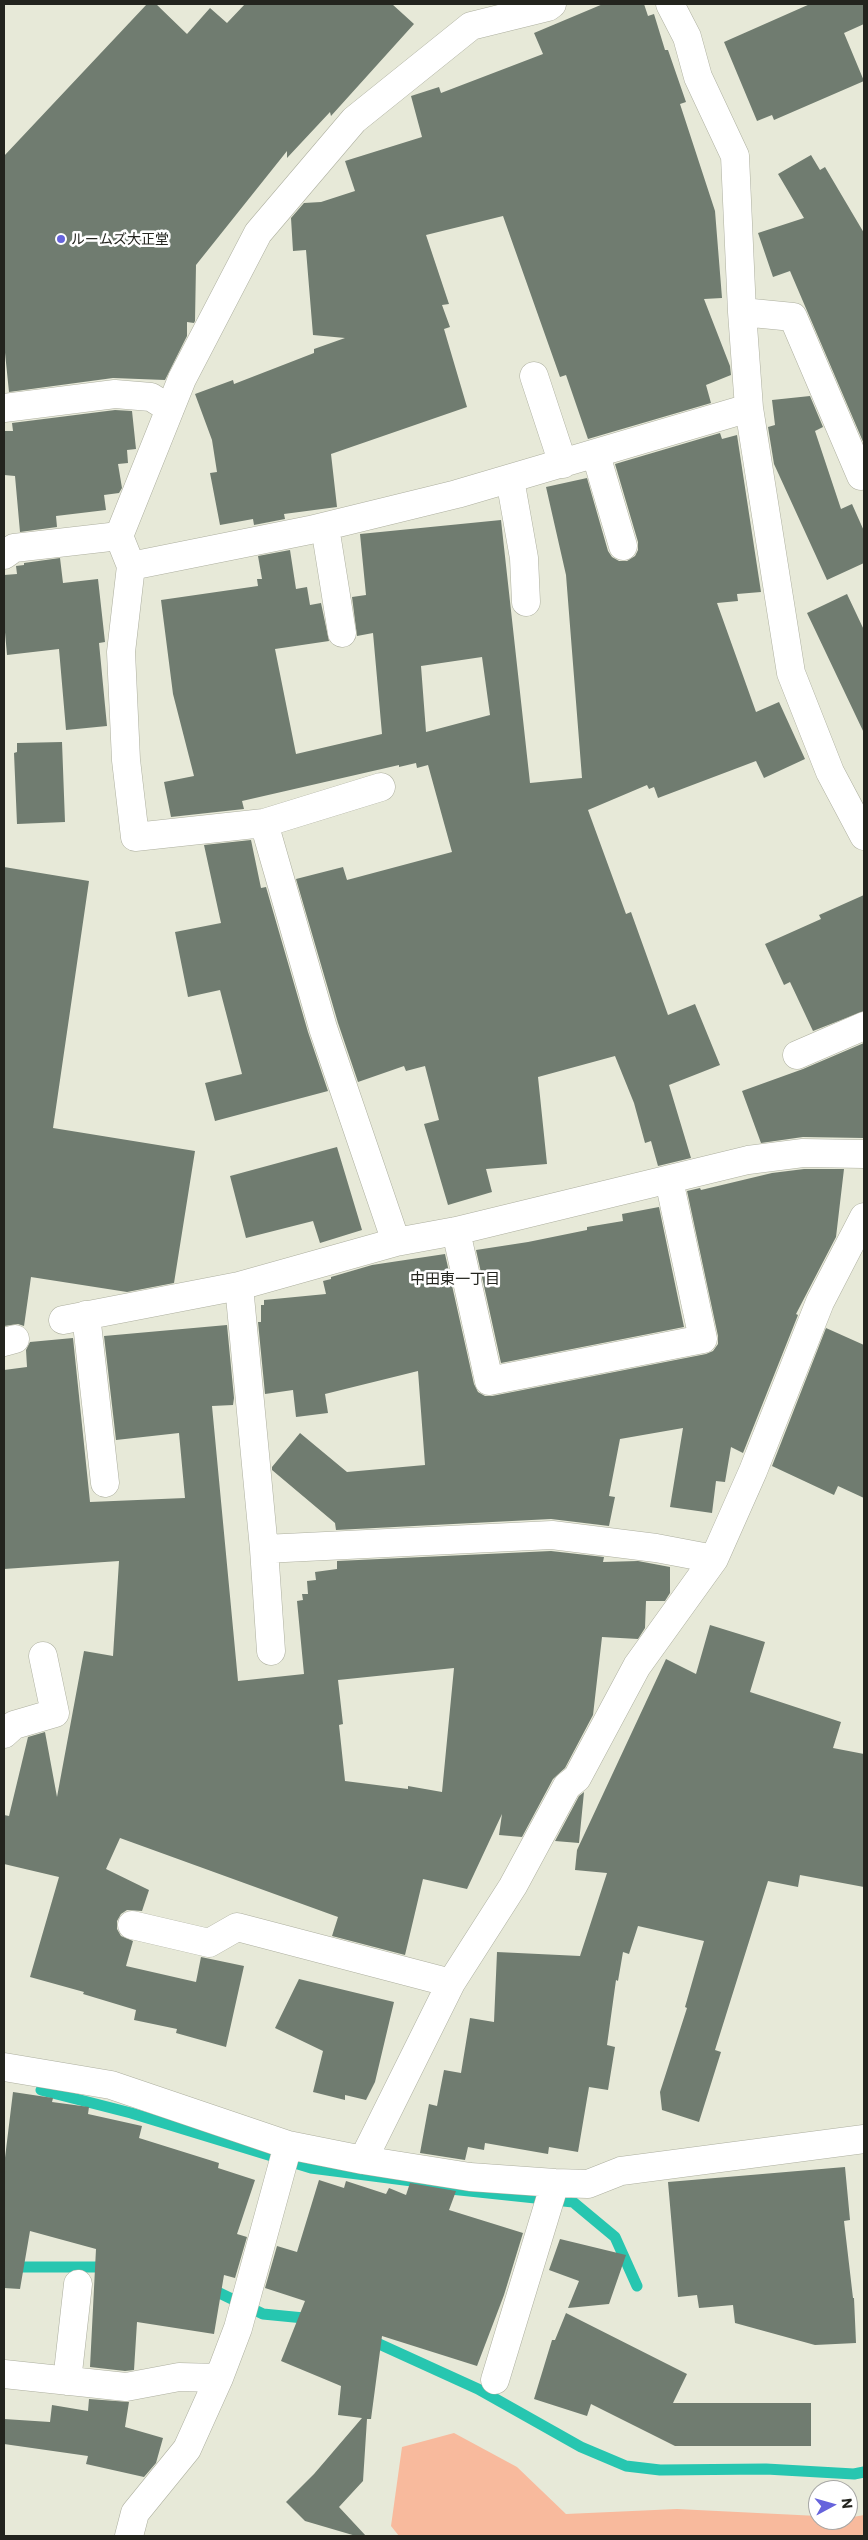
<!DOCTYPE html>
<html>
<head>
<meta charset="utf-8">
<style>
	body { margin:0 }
	#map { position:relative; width:868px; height:2540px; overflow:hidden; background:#e7e9d8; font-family:Commissioner,sans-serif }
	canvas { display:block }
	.frame { position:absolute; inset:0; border:5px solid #23241e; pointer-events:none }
	.north { position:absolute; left:808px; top:2480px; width:50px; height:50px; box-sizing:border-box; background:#fff; border:1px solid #a7a7a5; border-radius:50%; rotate:84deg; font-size:14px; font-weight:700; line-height:20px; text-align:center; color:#23241e }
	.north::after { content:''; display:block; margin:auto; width:18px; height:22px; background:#6663dc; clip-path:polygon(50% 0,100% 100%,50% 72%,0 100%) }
</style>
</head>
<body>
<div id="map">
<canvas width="868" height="2540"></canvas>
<div class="frame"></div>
<div class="north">N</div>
</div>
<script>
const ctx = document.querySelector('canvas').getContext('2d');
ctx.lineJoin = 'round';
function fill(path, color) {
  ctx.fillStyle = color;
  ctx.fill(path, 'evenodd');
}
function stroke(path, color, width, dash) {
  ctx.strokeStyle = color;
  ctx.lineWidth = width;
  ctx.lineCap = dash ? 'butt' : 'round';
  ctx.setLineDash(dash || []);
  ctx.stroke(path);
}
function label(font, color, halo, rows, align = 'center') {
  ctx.font = font + ' Commissioner,"Noto Sans JP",sans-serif';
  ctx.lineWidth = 5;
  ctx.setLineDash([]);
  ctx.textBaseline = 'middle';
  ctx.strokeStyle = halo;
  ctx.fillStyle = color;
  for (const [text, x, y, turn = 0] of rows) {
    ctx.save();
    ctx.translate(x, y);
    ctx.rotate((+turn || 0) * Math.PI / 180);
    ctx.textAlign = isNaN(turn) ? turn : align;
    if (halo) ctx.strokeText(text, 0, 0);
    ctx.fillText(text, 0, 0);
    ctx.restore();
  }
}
fill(new Path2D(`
	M454 2433 517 2467 566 2514 677 2509 818 2516V2520H848V2518L864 2515V2536H399L391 2526 402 2447Z`), '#f8ba9d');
stroke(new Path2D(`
	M41 2090 131 2113 311 2168 412 2181 441 2188 573 2202 615 2237 637 2286
	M4 2267H108
	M207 2287 263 2314 314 2319
	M366 2338 478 2389 581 2447 626 2466 660 2470 766 2469 854 2474 864 2472`), '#27c6b0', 11);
fill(new Path2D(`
	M147 4H156L187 34 210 8 227 23 245 4H392L414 24 331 116 330 112 287 158V151L196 265 195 321 194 323 187 322V336L165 380 113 378 9 392 4 343V156Z
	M603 4H644L648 16 654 14 665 50H668L686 102 680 104 715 211 722 298 704 299 730 366 731 375 706 385 711 403 588 439 566 375 560 377 503 216 426 235 449 304 442 305 450 327 444 329 467 407 331 454 337 507 284 514 285 519 254 525 253 519 220 525 210 473 217 472 212 440 195 394 233 380 234 384 314 353V349L345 338 313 335 306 250 293 251 291 218 304 203 321 202 355 191 345 161 422 137 411 96 439 87 441 93 543 54 534 33Z
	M810 4H864V24L844 33 864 81 774 120 772 115 757 121 724 42Z
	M811 155 820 170 825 167 864 233V444L790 271 773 277 758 233 804 218 778 174Z
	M810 396 823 427 815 431 841 509 852 504 864 531V563L827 580 774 464 768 427 775 425 772 400Z
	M115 410 132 411 136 449 127 450 128 463 118 464 122 488 119 493 104 495 106 510 56 516 57 527 20 532 15 476 4 475V431H13L12 423Z
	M720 433 722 439 737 435 761 592 737 594 738 601 717 603 756 712 779 702 805 759 764 778 756 761 658 798 654 787 649 789 647 785 588 810 626 914 631 912 668 1015 695 1004 720 1065 669 1085 691 1158 658 1166 651 1141 645 1143 634 1103 615 1056 538 1077 547 1164 486 1169 492 1192 448 1205 424 1124 439 1120 425 1066 406 1071 404 1066 358 1082 338 1023 296 879 343 867 347 880 452 852 428 765 417 768 416 763 399 767V765L242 801 244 809 171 817 164 782 194 776 173 694 161 600 258 586 257 579H262L258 556 290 550 296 589 307 587 310 605 321 603 329 641 275 649 296 754 382 734 373 633 357 636 352 597 366 595 360 534 501 520 530 783 582 778 566 575 546 487 587 478 608 551 612 557 619 561H627L635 556 638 550V542L615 464ZM482 657 490 715 426 732 421 666Z
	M60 558 63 583 98 579 105 642 99 643 107 726 66 730 59 649 7 655 4 621V575L17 574 16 566 24 565V563Z
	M847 594 864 630V733L807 613Z
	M62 742 65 822 17 824 14 753 17 752V743Z
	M251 840 261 888 266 887 308 1032 328 1091 215 1121 205 1083 242 1074 220 990 188 997 175 932 221 923 204 845Z
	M4 867 89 881 53 1128 195 1151 174 1283 127 1292 31 1277 24 1326 18 1324 4 1326Z
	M864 895V1011L813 1031 790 982 784 985 765 944 821 919 819 915Z
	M864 1043V1138L803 1137 761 1143 742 1091 803 1069Z
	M337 1147 362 1230 320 1243 313 1221 246 1238 230 1176Z
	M804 1169H844L836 1237 796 1314 798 1315 743 1453 731 1447 725 1482 716 1481 712 1513 670 1507 683 1428 620 1439 609 1496 615 1497 609 1526 551 1519 336 1530 335 1523 272 1470V1467L300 1433 347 1472 425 1465 418 1371 325 1394 328 1413 296 1417 293 1390 265 1394 258 1322H261V1305H264V1300L326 1294 323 1281 331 1279V1277L372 1265 445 1254 474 1384 478 1392 485 1396H492L706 1354 713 1351 718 1344V1336L687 1191 700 1188 701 1190 772 1173Z
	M659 1207 684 1327 501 1363 476 1250 528 1242 587 1230V1227L623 1221 622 1214Z
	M227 1325 234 1398 233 1405 212 1406 238 1681 304 1674 297 1601 303 1600 302 1594H308L307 1581 316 1580 315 1572 337 1569V1561L551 1551 604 1557 603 1562 638 1561 670 1567V1593L665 1601H646L645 1628 638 1639 602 1637 593 1715 565 1768 553 1779 522 1837 499 1835 502 1814 467 1889 423 1879 405 1955 332 1936 338 1917 120 1838 106 1869 149 1890 142 1911 127 1910 121 1914 117 1921V1929L121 1936 133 1941 126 1966 196 1982 201 1957 244 1966 226 2047 176 2033 177 2029 134 2020 136 2010 83 1994 84 1992 30 1977 59 1877 4 1864V1815L9 1816 28 1737 45 1732 57 1797 84 1651 113 1656 119 1561 4 1569V1370L27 1367 26 1350 30 1342 73 1338 90 1502 185 1498 179 1433 116 1440 104 1336ZM454 1668 442 1792 408 1786V1789L345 1781 339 1725 343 1724 338 1680Z
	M826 1328 864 1345V1498L838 1486 834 1495 772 1466Z
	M710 1625 765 1642 750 1692 841 1722 833 1748 864 1754V1887L800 1875 798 1887 768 1881 715 2050 721 2052 699 2122 662 2110 660 2092 687 2008 685 2007 704 1941 638 1926 629 1954 623 1952 618 1981 616 1980 607 2045 615 2047 608 2090 589 2087 578 2152 549 2147 548 2154 485 2143 484 2150 468 2147 465 2160 420 2153 429 2104 437 2106 444 2070 461 2073 470 2018 494 2022 497 1952 580 1956 607 1873 575 1870 577 1850 666 1659 696 1674Z
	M584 1792 579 1843 555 1841 579 1796Z
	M299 1979 394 2002 375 2082 366 2100 345 2095V2100L313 2092 323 2051 275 2028Z
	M13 2092 53 2098 52 2102 89 2107 88 2114 142 2126 139 2138 219 2163 218 2168 255 2180 237 2234 247 2237 235 2278 224 2275 214 2334 137 2322 134 2370 125 2371 90 2367 96 2249 30 2231 20 2289 4 2288V2166Z
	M845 2167 850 2220 844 2221 853 2298H854L856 2343 815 2345 735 2323 733 2305 699 2308 697 2295 678 2297 668 2182Z
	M319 2180 344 2188 346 2181 386 2194 389 2188 406 2195 410 2183 456 2191 449 2210 523 2233 504 2295 477 2366 382 2336 371 2419H367L363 2481 339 2507 366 2536H356L305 2521 286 2502 314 2474 362 2418 338 2415 341 2386 281 2361 305 2301 265 2288 277 2246 297 2252Z
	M560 2239 626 2255 609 2304 568 2308 579 2281 549 2270Z
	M566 2313 687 2374 673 2403H811V2446H675L591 2404 587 2416 534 2399 552 2340H555Z
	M89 2399 129 2402 125 2427 163 2438 156 2463 144 2477 86 2464 88 2456 4 2444V2419L50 2422 52 2405 88 2411Z`), '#707c70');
const minor = new Path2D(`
	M670 4 687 37 698 77 735 156 742 312 749 408 791 673 830 772 864 836
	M742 312 793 317 861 476
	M534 376 563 464
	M4 408 115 394 151 397 170 409
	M596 455 623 546
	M510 479 524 558 526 602
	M325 527 342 633
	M4 555 14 548 119 536
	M131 566 310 530 457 494 749 408
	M264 823 381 787
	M797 1055 864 1026
	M456 1231 489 1381 703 1339 669 1180
	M396 1242 323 1028 264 823 135 837 126 760 121 652 131 566 119 536 182 379 258 233 354 120 471 26 548 7 552 4
	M239 1286 264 1549 552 1535 656 1548 714 1559
	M86 1315 105 1483
	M63 1320 239 1286 396 1242 456 1231 748 1160 803 1153 864 1154
	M4 1342 15 1339
	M264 1549 271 1651
	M4 1734 14 1725 55 1713 43 1656
	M132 1925 209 1943 237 1927 451 1983
	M4 2067 111 2085 288 2145 363 2160 470 2177 555 2183 588 2184 621 2171 864 2139
	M363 2160 451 1983 513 1886 567 1786 577 1778 637 1666 714 1559 753 1471 820 1302 864 1217
	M4 2374 126 2387 179 2377 219 2378
	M495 2380 555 2183
	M67 2381 78 2284
	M129 2536 135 2513 187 2449 219 2378 238 2328 288 2145`);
stroke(minor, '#adaf9f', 29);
stroke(minor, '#fff', 28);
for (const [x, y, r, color] of [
	[61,239,5,"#6663dc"]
]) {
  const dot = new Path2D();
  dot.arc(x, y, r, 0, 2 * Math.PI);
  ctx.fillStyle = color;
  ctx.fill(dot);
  stroke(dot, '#fff', 2);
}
label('14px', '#23241e', '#fff', [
	["ルームズ大正堂",71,239]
], 'left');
label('15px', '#23241e', '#fff', [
	["中田東一丁目",455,1279]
]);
</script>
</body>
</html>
